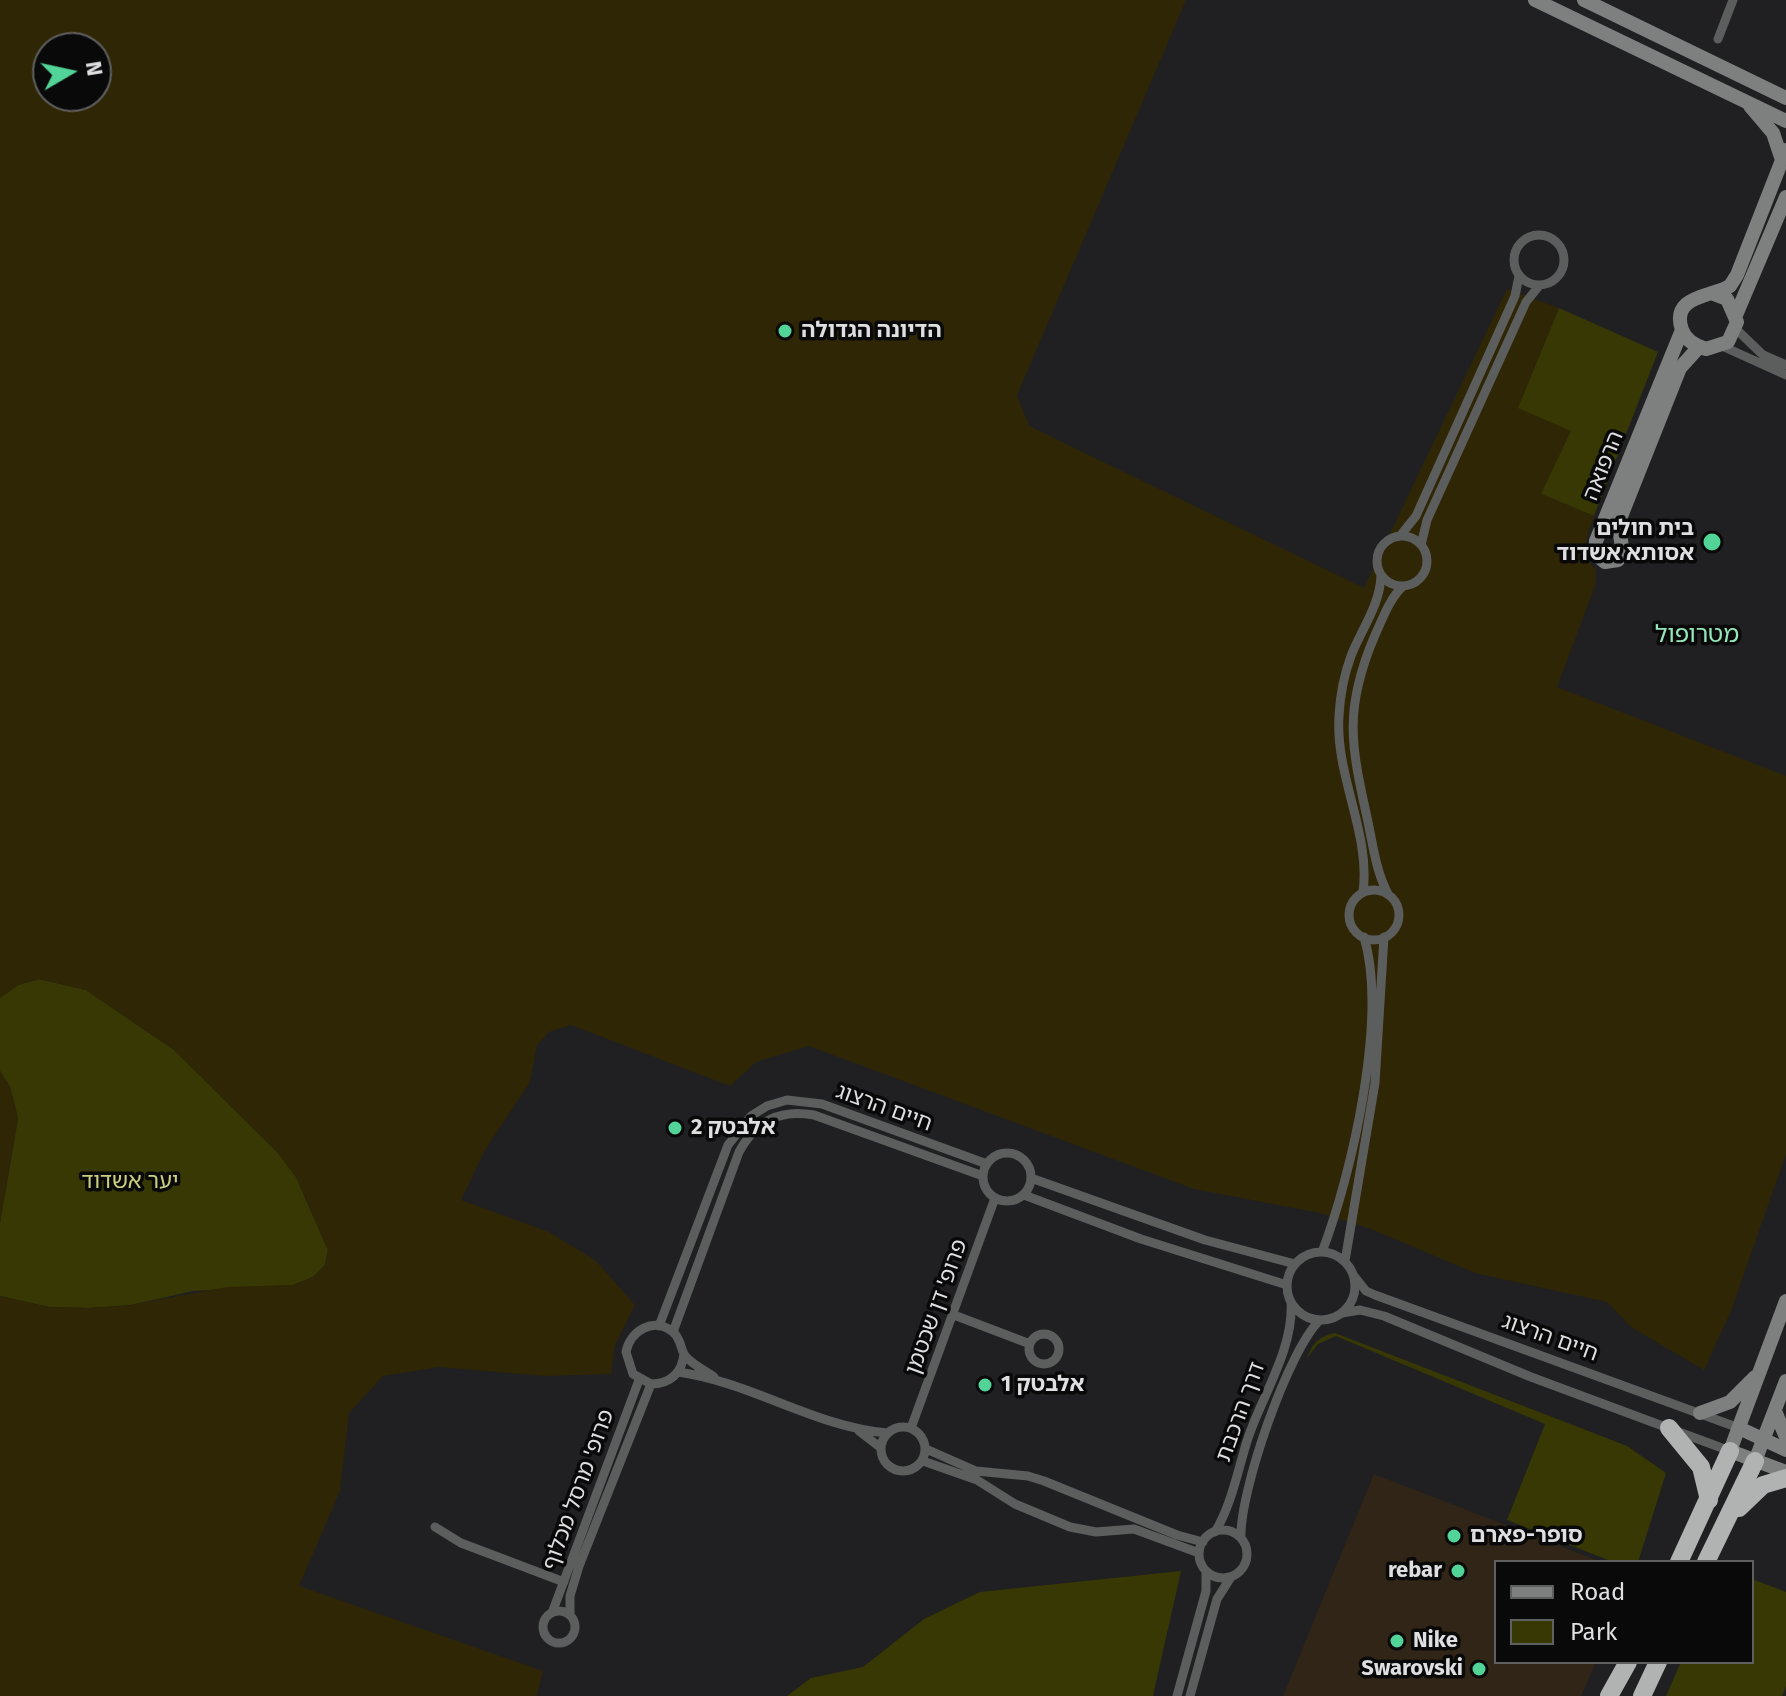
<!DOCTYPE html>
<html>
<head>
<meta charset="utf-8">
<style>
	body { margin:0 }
	#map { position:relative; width:1786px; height:1696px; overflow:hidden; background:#202022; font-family:"Fira Sans",sans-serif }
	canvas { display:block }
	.legend { position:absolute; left:1494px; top:1560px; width:260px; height:104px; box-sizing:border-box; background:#09090a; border:2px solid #5f5f60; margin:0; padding:10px 14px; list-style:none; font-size:24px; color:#dfdfe1 }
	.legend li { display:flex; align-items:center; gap:16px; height:40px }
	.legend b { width:40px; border:2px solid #5f5f60 }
	.north { position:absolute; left:32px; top:32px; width:80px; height:80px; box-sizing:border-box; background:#09090a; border:2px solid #5f5f60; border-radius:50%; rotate:81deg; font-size:22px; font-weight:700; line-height:32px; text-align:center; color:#dfdfe1 }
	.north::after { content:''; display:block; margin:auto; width:28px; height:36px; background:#52d397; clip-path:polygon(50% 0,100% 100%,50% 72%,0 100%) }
</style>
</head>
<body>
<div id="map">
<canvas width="1786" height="1696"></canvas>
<ul class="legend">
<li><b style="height:10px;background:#7e807f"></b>Road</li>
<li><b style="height:22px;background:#373803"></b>Park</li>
</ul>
<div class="north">N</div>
</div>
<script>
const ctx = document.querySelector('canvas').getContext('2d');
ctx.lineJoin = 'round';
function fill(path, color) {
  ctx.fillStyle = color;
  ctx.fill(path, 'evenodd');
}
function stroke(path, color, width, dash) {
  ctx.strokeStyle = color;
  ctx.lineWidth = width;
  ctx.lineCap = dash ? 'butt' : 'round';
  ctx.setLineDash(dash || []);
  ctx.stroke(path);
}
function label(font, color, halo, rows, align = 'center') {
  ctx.font = font + ' "Fira Sans","Noto Sans Hebrew",sans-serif';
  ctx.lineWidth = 7;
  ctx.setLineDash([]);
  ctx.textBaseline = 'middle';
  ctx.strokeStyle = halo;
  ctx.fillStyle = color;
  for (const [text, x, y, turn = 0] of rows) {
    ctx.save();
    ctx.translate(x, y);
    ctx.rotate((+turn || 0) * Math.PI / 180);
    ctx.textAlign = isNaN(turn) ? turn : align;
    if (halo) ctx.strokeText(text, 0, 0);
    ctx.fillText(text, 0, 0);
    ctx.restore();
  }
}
fill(new Path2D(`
	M1374 1474 1601 1562H1496V1662H1596L1581 1696H1283Z`), '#302516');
fill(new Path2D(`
	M1559 308 1658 352 1594 516 1541 494 1517 408Z
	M39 979 86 990 174 1050 278 1153 296 1177 328 1250 325 1265 313 1277 293 1285 193 1291 131 1305 89 1308 49 1307 0 1296V1223L18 1118 10 1087 0 1071V998L18 985Z
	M1335 1333 1627 1446 1666 1473 1638 1562H1613L1507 1520 1545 1424 1336 1336 1318 1344 1307 1358C1313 1343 1318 1337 1335 1333Z
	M1181 1571 1153 1696H787L811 1678 863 1667 924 1619 980 1592Z
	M1752 1579 1786 1592V1686L1782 1696H1666L1681 1662H1752Z`), '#373803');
fill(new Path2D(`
	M0 0H1186L1017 395 1029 426 1364 588 1507 289 1559 308 1518 408 1571 431 1541 494 1594 516C1587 536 1579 553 1596 570L1595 586 1557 687 1786 776V1154L1731 1311 1704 1370 1631 1327 1607 1302 1475 1273 1371 1229 1320 1213 1194 1189 809 1046 756 1062 730 1086 571 1025 549 1032 537 1045 530 1082 485 1150 461 1200 549 1232 596 1261 635 1305 615 1345 611 1374 545 1376 439 1367 383 1376 349 1413 340 1491 299 1586 543 1671 537 1696H0V1296L49 1307 89 1308 131 1305 227 1287 293 1285 313 1277 325 1266 328 1250 296 1177 278 1153 174 1050 86 990 39 979 18 985 0 998ZM48 48H96V96H48Z
	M0 1071 10 1087 18 1118 0 1223Z`), '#2f2605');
stroke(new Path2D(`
	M1718 39 1733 0
	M1514 260a25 25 0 1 1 50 0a25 25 0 1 1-50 0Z
	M1736 329 1763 355 1786 365
	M1722 346 1786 375
	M1377 561a25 25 0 1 1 50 0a25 25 0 1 1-50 0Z
	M1400 536 1416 516 1515 296 1519 276
	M1421 545 1427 520 1526 302 1539 286
	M1349 915a25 25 0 1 1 50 0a25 25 0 1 1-50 0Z
	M1363 892C1371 834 1335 776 1339 716 1340 696 1344 675 1351 656 1361 630 1380 605 1381 576
	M1388 894C1376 871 1373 846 1368 822 1351 745 1343 710 1375 635 1383 618 1389 600 1402 587
	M983 1177a24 24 0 1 1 48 0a24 24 0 1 1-48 0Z
	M1031 1178 1205 1240 1295 1264
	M1024 1195 1141 1239 1287 1285
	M1322 1252C1352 1174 1388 1017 1364 937
	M1287 1286a34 34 0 1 1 68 0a34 34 0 1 1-68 0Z
	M1345 1261 1375 1083 1384 937
	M1354 1276 1366 1291 1375 1295 1739 1428
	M1342 1313 1360 1310 1384 1316 1531 1377 1730 1451
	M954 1315 1030 1344
	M659 1326 728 1145 751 1116 767 1106 787 1100 822 1104 987 1164
	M673 1332 739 1152C756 1121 779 1109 814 1115L983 1176
	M1029 1349a15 15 0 1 1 30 0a15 15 0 1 1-30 0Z
	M684 1354C682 1373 670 1384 651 1384L633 1374 626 1352C630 1331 654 1316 673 1332 681 1339 680 1347 684 1354 689 1363 706 1371 714 1377
	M678 1372C751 1382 815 1427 887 1433
	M881 1449a22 22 0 1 1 44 0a22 22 0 1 1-44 0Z
	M911 1428 995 1198
	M859 1431 881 1448
	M926 1449 976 1471 1028 1476 1044 1481 1177 1535 1203 1542
	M923 1461 977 1480 1015 1504 1070 1527 1096 1532 1134 1529 1199 1553
	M435 1527 461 1543 564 1582
	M1199 1554a24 24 0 1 1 48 0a24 24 0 1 1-48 0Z
	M1215 1532C1232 1504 1238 1469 1248 1438 1263 1394 1294 1348 1291 1302
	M1241 1538C1239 1493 1288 1350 1320 1320
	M543 1627a16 16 0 1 1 32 0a16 16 0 1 1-32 0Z
	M552 1613 639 1380
	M570 1615V1596L579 1566 651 1384
	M1177 1696 1206 1591V1571
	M1190 1696 1217 1599 1231 1577`), '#5c5d5d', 9);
stroke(new Path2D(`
	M1535 0 1786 121
	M1584 0 1786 98
	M1750 106 1773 133 1782 160
	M1711 293 1727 299 1737 322 1728 342 1706 349C1696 346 1686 341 1682 330 1670 295 1712 297 1730 286L1737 275 1786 150
	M1736 315 1786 197
	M1682 330 1596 541 1595 554 1605 562 1618 560 1623 552 1618 524 1680 368 1699 347
	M1786 1301 1730 1451 1786 1472
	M1775 1411 1786 1437
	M1700 1413 1730 1402 1755 1377
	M1739 1428 1786 1450
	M1755 1461 1786 1381`), '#7e807f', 14);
stroke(new Path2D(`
	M1669 1428 1701 1467 1709 1500
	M1739 1508 1763 1485 1786 1478
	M1679 1562 1730 1451
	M1706 1562 1755 1461
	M1609 1696 1628 1662
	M1642 1696 1658 1662`), '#b0b3b2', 18);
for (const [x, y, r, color] of [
	[785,331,8,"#52d397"],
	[1712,542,10,"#52d397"],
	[675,1128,8,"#52d397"],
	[985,1385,8,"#52d397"],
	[1454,1536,8,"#52d397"],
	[1458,1571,8,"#52d397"],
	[1397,1641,8,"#52d397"],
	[1479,1669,8,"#52d397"]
]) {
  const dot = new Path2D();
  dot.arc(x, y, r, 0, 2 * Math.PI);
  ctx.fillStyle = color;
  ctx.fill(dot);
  stroke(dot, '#09090a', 3);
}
label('bold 22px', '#dfdfe1', '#09090a', [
	["הדיונה הגדולה",801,331],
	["בית חולים",1694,529,"right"],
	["אסותא אשדוד",1694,554,"right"],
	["אלבטק 2",691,1128],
	["אלבטק 1",1001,1385],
	["סופר-פארם",1470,1536],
	["rebar",1442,1571,"right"],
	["Nike",1413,1641],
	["Swarovski",1463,1669,"right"]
], 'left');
label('22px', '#dfdfe1', '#09090a', [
	["הרפואה",1604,466,-68],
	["חיים הרצוג",884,1108,20],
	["פרופ' דן שכטמן",937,1307,-70],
	["חיים הרצוג",1550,1338,20],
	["דרך הרכבת",1241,1412,-70],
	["פרופ' מרסל מכלוף",579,1490,-70]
]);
label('22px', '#cbcf7f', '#09090a', [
	["יער אשדוד",130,1182]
]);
label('24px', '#95e6ba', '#09090a', [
	["מטרופול",1697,635]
]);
</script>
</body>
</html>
